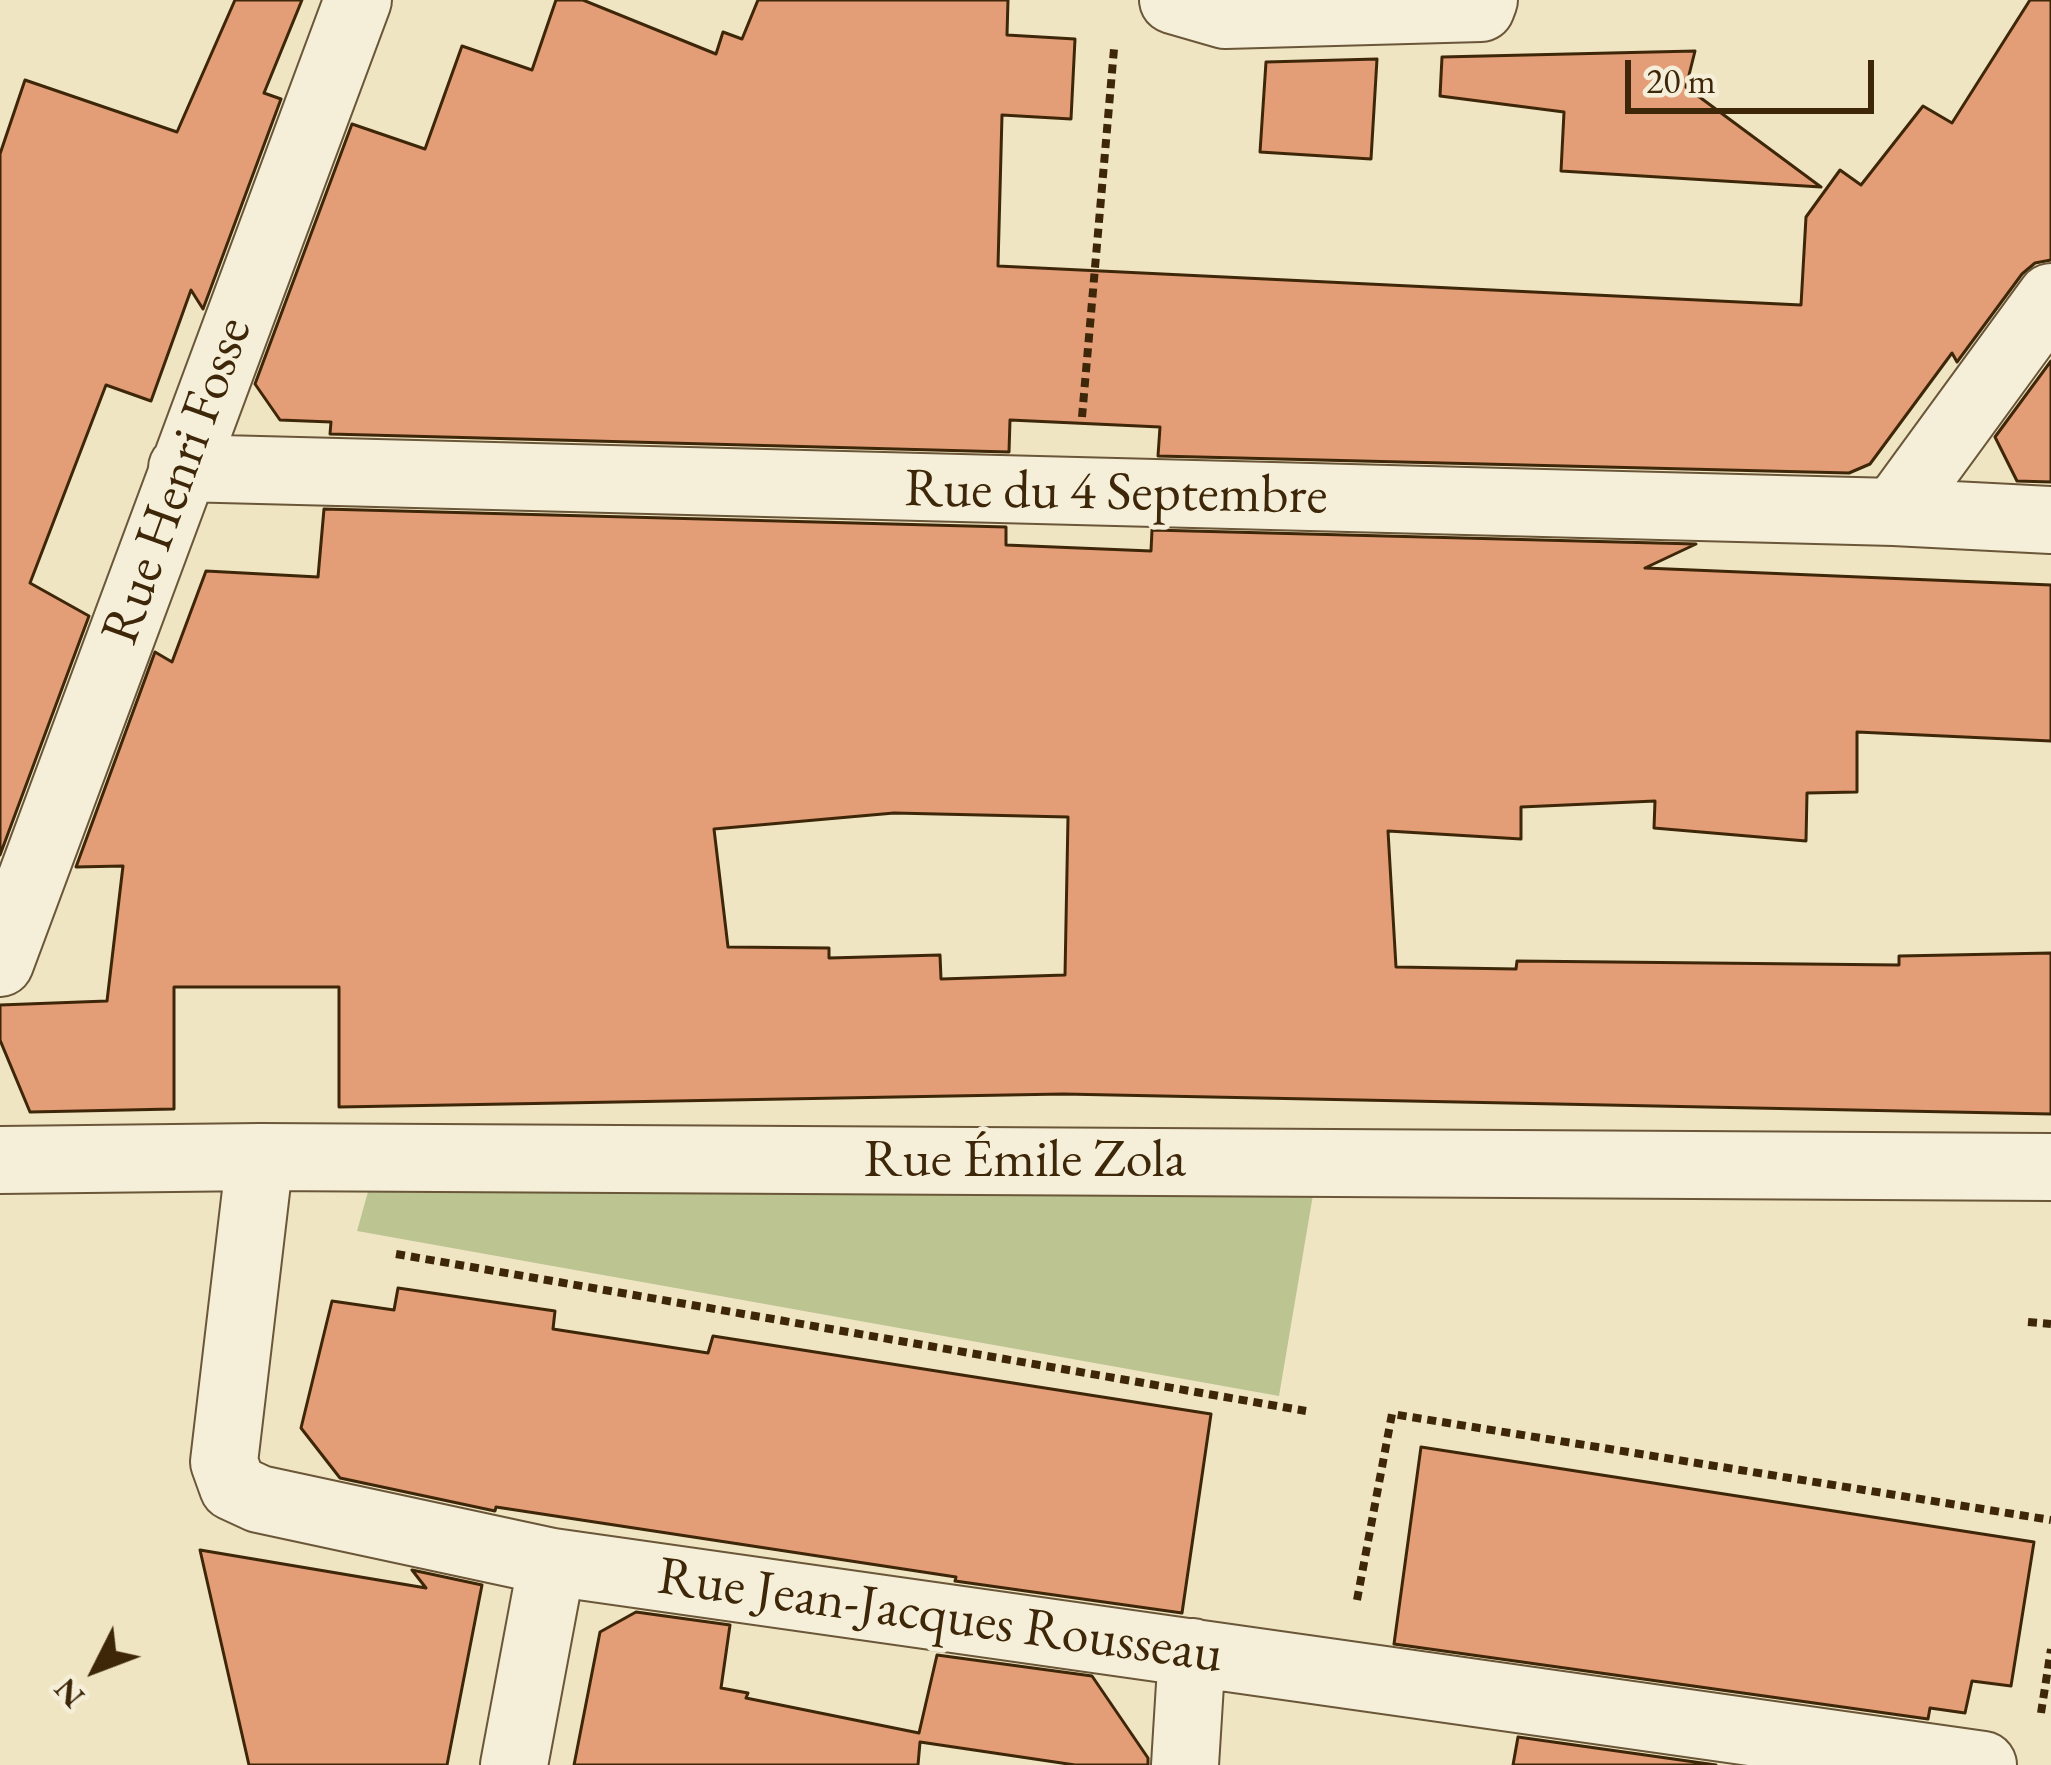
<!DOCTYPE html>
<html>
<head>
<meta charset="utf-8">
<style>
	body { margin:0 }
	#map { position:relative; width:2051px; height:1765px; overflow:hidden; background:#f0e5c3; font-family:"EB Garamond",serif }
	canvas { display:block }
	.north { position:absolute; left:36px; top:1609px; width:120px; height:120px; -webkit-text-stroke:9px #f5eed8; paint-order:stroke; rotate:228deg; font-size:33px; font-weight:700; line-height:48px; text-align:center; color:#3e2709 }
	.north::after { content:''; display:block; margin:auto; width:42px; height:54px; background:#3e2709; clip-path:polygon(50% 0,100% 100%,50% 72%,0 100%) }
	.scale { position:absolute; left:1625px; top:60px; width:249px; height:54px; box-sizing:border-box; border:6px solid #3e2709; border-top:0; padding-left:15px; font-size:36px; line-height:42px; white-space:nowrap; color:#3e2709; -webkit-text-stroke:9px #f5eed8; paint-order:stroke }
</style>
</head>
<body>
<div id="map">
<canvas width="2051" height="1765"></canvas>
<div class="north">N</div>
<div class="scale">20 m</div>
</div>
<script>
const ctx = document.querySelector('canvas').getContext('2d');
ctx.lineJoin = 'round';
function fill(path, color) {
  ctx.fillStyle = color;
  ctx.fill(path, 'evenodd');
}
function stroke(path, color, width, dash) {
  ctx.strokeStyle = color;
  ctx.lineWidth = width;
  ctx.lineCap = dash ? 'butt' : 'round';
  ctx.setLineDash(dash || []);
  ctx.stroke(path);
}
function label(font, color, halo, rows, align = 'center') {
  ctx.font = font + ' "EB Garamond",serif';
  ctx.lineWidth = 10;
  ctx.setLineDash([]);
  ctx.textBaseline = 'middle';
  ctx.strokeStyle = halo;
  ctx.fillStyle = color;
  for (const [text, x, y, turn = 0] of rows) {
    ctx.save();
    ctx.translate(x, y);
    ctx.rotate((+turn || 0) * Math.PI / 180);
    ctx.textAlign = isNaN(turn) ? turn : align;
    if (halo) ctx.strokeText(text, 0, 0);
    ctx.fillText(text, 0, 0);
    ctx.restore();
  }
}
fill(new Path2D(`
	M1316 1177 1279 1396 357 1231 371 1181Z`), '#bcc492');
const building = new Path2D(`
	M235 0H302L264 93 281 99 203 309 191 290 151 401 106 385 30 583 89 616 0 855V154L25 80 177 132Z
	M556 0H583L716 54 723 32 742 39 758 0H1008L1007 35 1075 39 1071 119 1002 115 998 266 1801 305 1806 217 1840 170 1861 185 1923 106 1952 123 2030 0H2051V260L2035 263 2022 274 1957 362 1952 353 1870 464 1849 473 1158 456 1160 427 1010 420 1009 452 330 434 331 422 280 420 255 384 352 124 425 149 462 46 532 70Z
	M1695 51 1686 87 1821 187 1561 171 1564 112 1440 96 1442 57Z
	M1377 59 1371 159 1260 152 1266 62Z
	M2051 361V482L2017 481 1995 437Z
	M324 509 1006 527V545L1151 551 1152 530 1696 544 1645 568 2051 585V741L1857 732V792L1807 793 1806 841 1654 828 1655 801 1521 807V839L1388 831 1396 967 1516 969 1517 961 1899 965V956L2051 953V1114L1063 1094 339 1107V987H174V1109L30 1112 0 1040V1005L107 1001 123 866 76 867 155 652 172 662 206 571 318 577ZM894 813 1068 817 1065 975 941 979 940 955 829 958V948L728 947 714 829Z
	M398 1288 555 1311 553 1329 708 1353 713 1336 1211 1414 1182 1613 955 1581 956 1577 496 1507 495 1511 340 1478 301 1428 332 1301 394 1310Z
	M1421 1447 2034 1542 2011 1686 1972 1681 1965 1713 1930 1708 1928 1719 1394 1644Z
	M200 1550 426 1588 412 1570 482 1585 447 1765H249Z
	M636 1612 730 1625 721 1688 748 1693 746 1698 919 1733 937 1655 1092 1676 1148 1758V1765H1075L920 1742 918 1765H574L600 1632Z
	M1518 1737 1716 1765H1513Z`);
fill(building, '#e39d77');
stroke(building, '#3e2709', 3);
const minor = new Path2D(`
	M1173 0 1225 15 1481 8 1484 0
	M182 468 1894 512 2051 520
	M1894 512 2051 297
	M0 963 358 0
	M260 1157 224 1462 233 1487 259 1499 552 1562 1983 1765
	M0 1160 260 1157 2051 1167
	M514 1765 552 1562
	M1185 1765 1192 1652`);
stroke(minor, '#6a5638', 70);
stroke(new Path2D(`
	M1082 417 1114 49
	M396 1254 1306 1411
	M2028 1322 2051 1324
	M1357 1600 1392 1414 2051 1520
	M2041 1713 2051 1649`), '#3e2709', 8, [9, 6]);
stroke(minor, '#f5eed8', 66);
label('54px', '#3e2709', '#f5eed8', [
	["Rue Henri Fosse",178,481,-70],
	["Rue du 4 Septembre",1116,494,1],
	["Rue Émile Zola",1025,1161],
	["Rue Jean-Jacques Rousseau",940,1617,8]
]);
</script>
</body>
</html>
